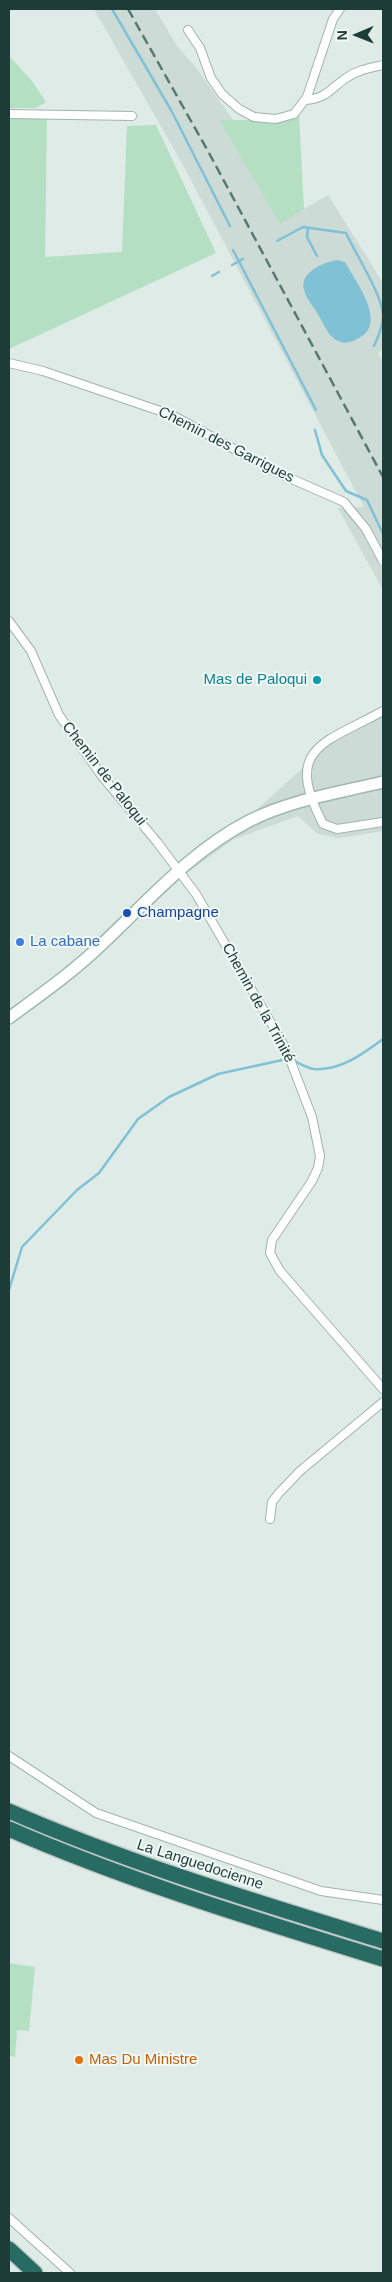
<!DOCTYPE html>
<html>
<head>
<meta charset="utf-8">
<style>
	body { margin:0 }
	#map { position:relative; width:392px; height:2282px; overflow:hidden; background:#deebe6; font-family:Arial,sans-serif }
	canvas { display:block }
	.frame { position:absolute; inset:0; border:10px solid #1e3c37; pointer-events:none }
	.north { position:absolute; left:332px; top:10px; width:50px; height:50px; -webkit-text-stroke:4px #eff8f4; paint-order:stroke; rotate:269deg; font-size:14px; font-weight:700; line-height:20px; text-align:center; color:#1e3c37 }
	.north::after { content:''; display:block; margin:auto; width:18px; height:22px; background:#1e3c37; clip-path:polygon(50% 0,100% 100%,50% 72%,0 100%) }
</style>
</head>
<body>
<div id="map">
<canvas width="392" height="2282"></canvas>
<div class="frame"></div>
<div class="north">N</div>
</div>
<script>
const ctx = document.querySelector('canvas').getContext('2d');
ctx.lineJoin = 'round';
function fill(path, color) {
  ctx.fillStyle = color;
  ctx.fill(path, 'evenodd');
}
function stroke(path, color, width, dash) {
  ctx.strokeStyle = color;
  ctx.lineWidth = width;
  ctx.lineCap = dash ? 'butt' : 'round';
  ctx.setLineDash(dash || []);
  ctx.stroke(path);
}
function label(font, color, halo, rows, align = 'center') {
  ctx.font = font + ' Arial,sans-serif';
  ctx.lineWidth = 4;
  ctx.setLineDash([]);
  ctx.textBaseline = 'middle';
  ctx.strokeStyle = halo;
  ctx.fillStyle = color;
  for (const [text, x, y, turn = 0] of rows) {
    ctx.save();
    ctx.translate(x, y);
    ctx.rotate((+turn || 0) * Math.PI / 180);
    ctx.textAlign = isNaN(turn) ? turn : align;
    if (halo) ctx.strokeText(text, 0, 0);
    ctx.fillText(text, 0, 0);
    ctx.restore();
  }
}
fill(new Path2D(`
	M94 9H155L177 46 198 70 233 120H219L280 223 328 195 383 283V349L378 353 383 363V590L338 508 364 507 183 165Z
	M383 714V831L339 838 318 834 298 816 234 839 187 873 329 744Z`), '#ccdbd5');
fill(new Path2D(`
	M9 56 32 81 46 102 36 108H9Z
	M299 115 304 209 280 224 219 120H286Z
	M9 118H47L45 257 122 252 127 126 156 125 216 253 9 349Z
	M9 1963 35 1967 29 2031 17 2030 15 2057 9 2056Z`), '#b4dfc3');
fill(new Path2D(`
	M337 260 345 262C356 282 388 323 359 338 354 341 346 344 341 342 329 339 325 326 319 316 315 308 306 299 304 290 299 272 324 262 337 260Z`), '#80c1d6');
stroke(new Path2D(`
	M112 9 171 110 230 226
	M308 228 307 237 317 256
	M277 241 303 227 346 233C355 253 383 296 383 316 383 327 378 337 374 346
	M233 250 316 410
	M232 265 243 259
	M212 276 219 272
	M315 430 322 455 346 491 367 500 383 534
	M292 1060C299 1063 307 1068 314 1069 340 1071 363 1054 383 1039
	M9 1290 22 1247 77 1190 99 1173 138 1119 169 1097 218 1074 287 1059`), '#80c1d6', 2.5);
const street = new Path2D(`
	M188 30 200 48 211 78 222 94 239 109 254 117 276 119 294 114 307 97 333 19 340 9
	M305 100C326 99 330 89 346 78 357 70 370 68 383 65
	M9 114 132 116
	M9 363 43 371 172 415 276 472 344 502 366 529 383 561
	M9 621 31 651 59 715 101 775 157 842 196 894 286 1049 312 1117 320 1156 318 1168 312 1181 272 1240 270 1253 280 1271 383 1389
	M383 711C323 744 283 747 323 824L337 829 383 822
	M270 1519 272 1502 279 1493 300 1471 383 1402
	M9 1756 96 1813 321 1891 383 1900
	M9 2218 70 2273`);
const secondary = new Path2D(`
	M9 1018C40 995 73 972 101 945 148 901 191 851 249 821 290 800 338 793 383 782`);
const highway = new Path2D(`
	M9 1811C130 1864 257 1902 383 1941
	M9 1829C131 1882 257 1920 383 1959
	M9 2249 35 2273`);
stroke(street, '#a1b3ae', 10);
stroke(secondary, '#9cb8b0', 14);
stroke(highway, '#c0c8c7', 18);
stroke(street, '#fff', 8);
stroke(secondary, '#fff', 11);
stroke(highway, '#276b63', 15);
stroke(new Path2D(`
	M128 9 209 153 383 477`), '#587872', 2.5, [10, 5]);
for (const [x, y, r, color] of [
	[317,680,5,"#0f9aa8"],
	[127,913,5,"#1a4fb4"],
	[20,942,5,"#3f7fe0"],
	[79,2060,5,"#e8710a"]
]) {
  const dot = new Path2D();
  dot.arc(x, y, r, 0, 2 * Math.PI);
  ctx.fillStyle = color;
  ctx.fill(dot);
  stroke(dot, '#eff8f4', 2);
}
label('15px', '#1e3c37', '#eff8f4', [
	["Chemin des Garrigues",226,445,27],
	["Chemin de Paloqui",104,774,52],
	["Chemin de la Trinité",258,1003,61],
	["La Languedocienne",200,1865,18]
]);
label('15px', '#0d838f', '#eff8f4', [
	["Mas de Paloqui",307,680]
], 'right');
label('15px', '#164399', '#eff8f4', [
	["Champagne",137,913]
], 'left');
label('15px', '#366cbe', '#eff8f4', [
	["La cabane",30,942]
], 'left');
label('15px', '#c56008', '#eff8f4', [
	["Mas Du Ministre",89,2060]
], 'left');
</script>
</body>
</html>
